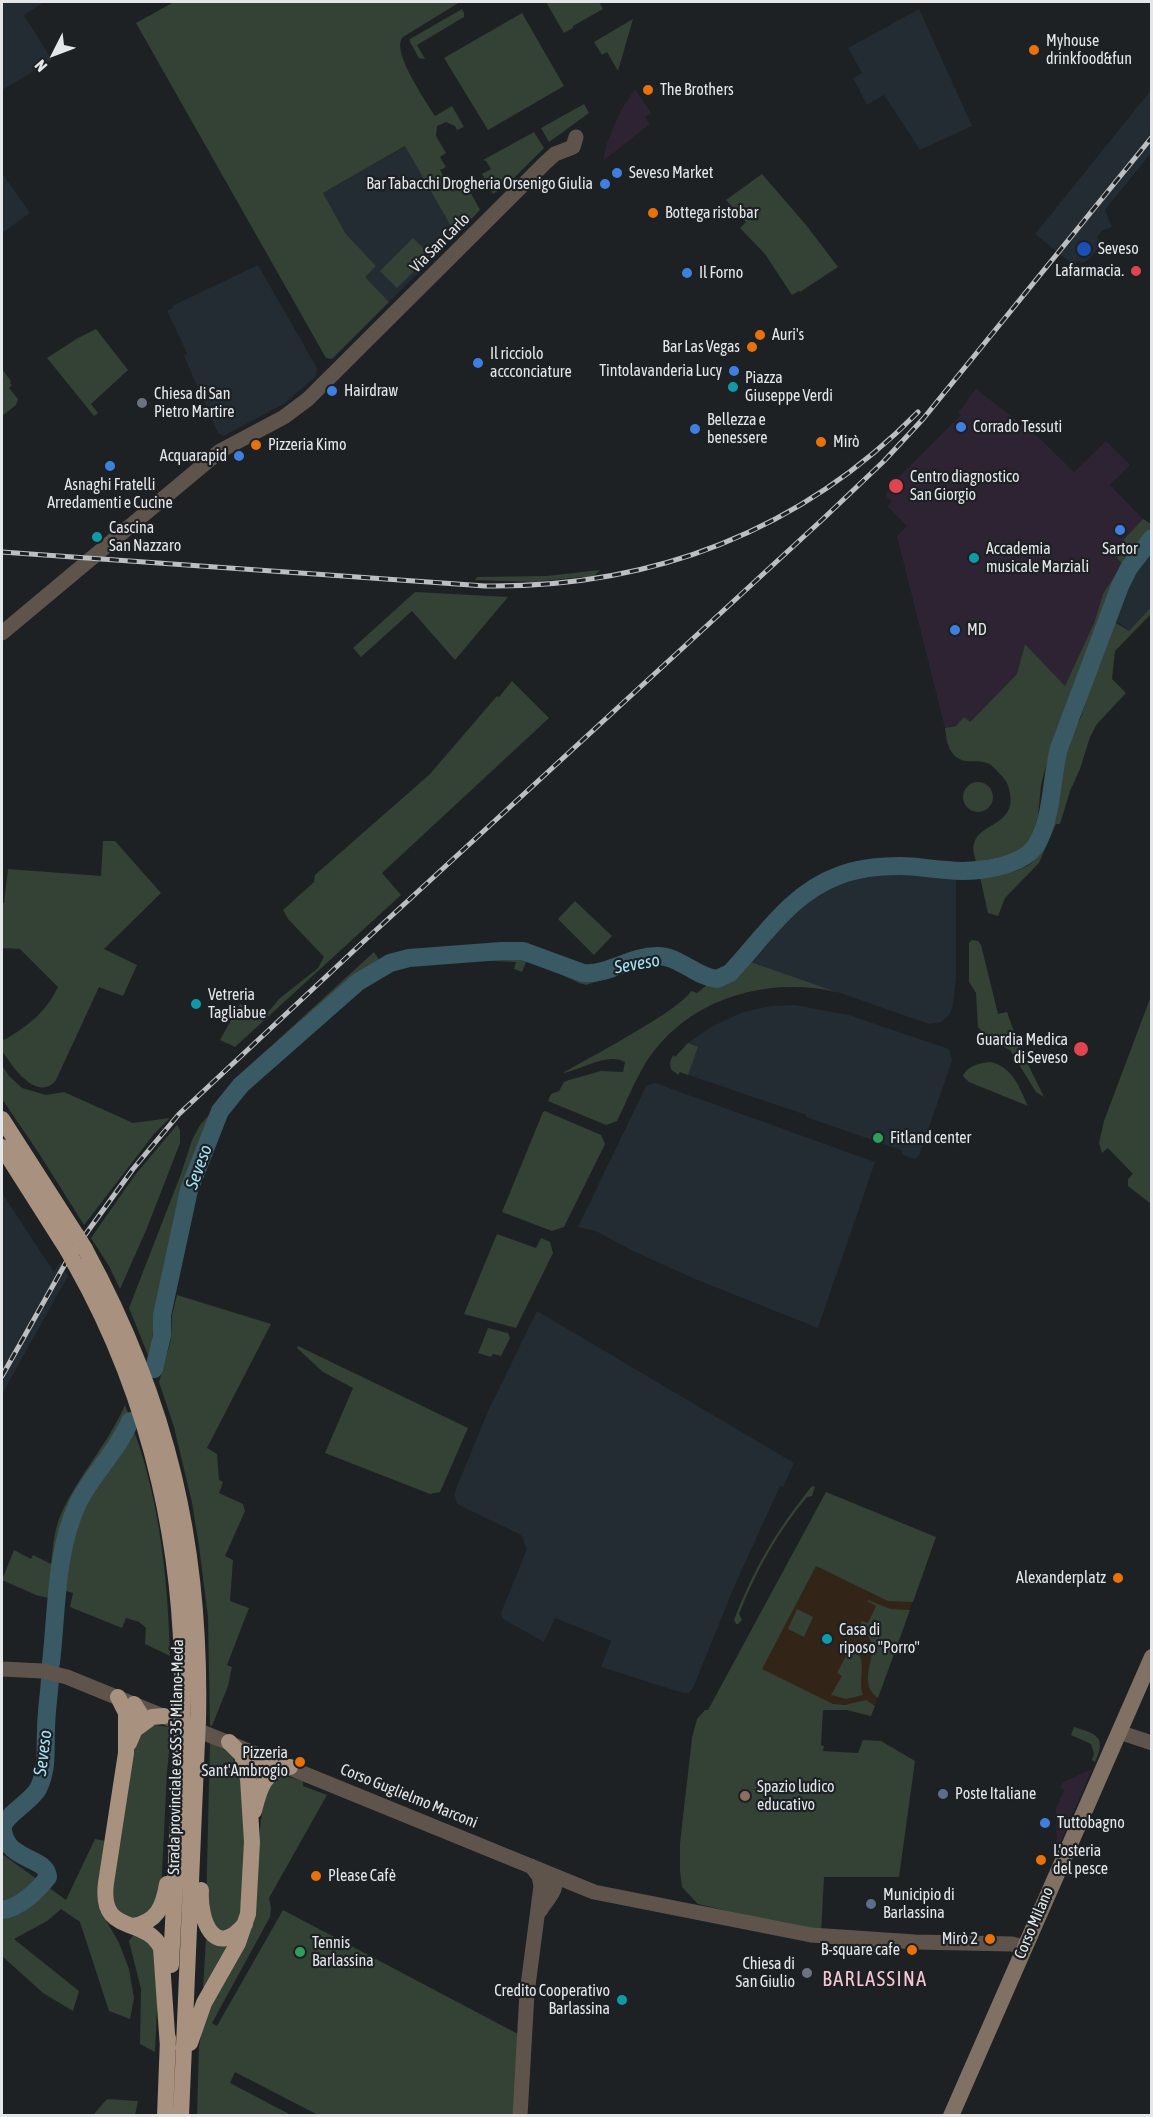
<!DOCTYPE html>
<html>
<head>
<meta charset="utf-8">
<style>
	body { margin:0 }
	#map { position:relative; width:1153px; height:2117px; overflow:hidden; background:#1d2124; font-family:"Asap Condensed",sans-serif }
	canvas { display:block }
	.frame { position:absolute; inset:0; border:3px solid #e4e7e9; pointer-events:none }
	.north { position:absolute; left:24px; top:24px; width:60px; height:60px; -webkit-text-stroke:4px #1d2124; paint-order:stroke; rotate:228deg; font-size:16px; font-weight:700; line-height:24px; text-align:center; color:#e4e7e9 }
	.north::after { content:''; display:block; margin:auto; width:21px; height:27px; background:#e4e7e9; clip-path:polygon(50% 0,100% 100%,50% 72%,0 100%) }
</style>
</head>
<body>
<div id="map">
<canvas width="1153" height="2117"></canvas>
<div class="frame"></div>
<div class="north">N</div>
</div>
<script>
const ctx = document.querySelector('canvas').getContext('2d');
ctx.lineJoin = 'round';
function fill(path, color) {
  ctx.fillStyle = color;
  ctx.fill(path, 'evenodd');
}
function stroke(path, color, width, dash) {
  ctx.strokeStyle = color;
  ctx.lineWidth = width;
  ctx.lineCap = dash ? 'butt' : 'round';
  ctx.setLineDash(dash || []);
  ctx.stroke(path);
}
function label(font, color, halo, rows, align = 'center') {
  ctx.font = font + ' "Asap Condensed",sans-serif';
  ctx.lineWidth = 4.5;
  ctx.setLineDash([]);
  ctx.textBaseline = 'middle';
  ctx.strokeStyle = halo;
  ctx.fillStyle = color;
  for (const [text, x, y, turn = 0] of rows) {
    ctx.save();
    ctx.translate(x, y);
    ctx.rotate((+turn || 0) * Math.PI / 180);
    ctx.textAlign = isNaN(turn) ? turn : align;
    if (halo) ctx.strokeText(text, 0, 0);
    ctx.fillText(text, 0, 0);
    ctx.restore();
  }
}
fill(new Path2D(`
	M635 89 651 113 645 117 650 124 603 161 607 143 621 110Z
	M976 389 1037 436 1074 472 1106 441 1130 465 1110 485 1143 519 1112 552 1122 564 1103 594 1094 623 1065 686 1025 644 1017 674 969 722 945 728 897 536 907 526 887 506 892 502 886 496 887 492 890 488 889 487 961 415 958 413Z
	M1092 1769 1057 1850 1056 1809 1064 1790 1060 1788 1063 1782Z`), '#2e2332');
fill(new Path2D(`
	M2 2H44L24 15 52 60 2 90Z
	M919 9 972 126 920 150 884 95 867 105 853 78 862 73 848 48Z
	M1151 90V153L1105 210 1112 227 1103 230 1097 237 1100 241V246L1087 261 1081 263 1078 260 1074 265 1035 234Z
	M406 146 456 235 389 302 364 277 376 266 346 234 323 193Z
	M2 173 30 213 2 233Z
	M258 265 317 368 316 376 284 404 223 436 218 433 209 413 184 356 187 353 167 311 173 308 172 306Z
	M1151 550V607L1129 631 1119 623 1113 621 1129 581Z
	M929 871 956 877V978L953 1005 950 1014 941 1022 929 1024 748 961 807 898 833 884 860 874Z
	M795 1005 849 1015 949 1049 952 1061 919 1156 914 1159 903 1155 901 1150 806 1117V1115L680 1072 678 1075 672 1070 670 1065 673 1055 675 1057 688 1043 711 1027 743 1012 771 1006Z
	M655 1083 875 1162 818 1328 695 1279 633 1251 596 1231 578 1227 646 1086Z
	M2 1193 54 1272 60 1262 68 1276 2 1394Z
	M537 1311 794 1463 783 1487 780 1486 734 1587 693 1688 689 1693H683L601 1667 611 1641 607 1639 555 1618 544 1642 503 1619 501 1613 527 1549 521 1535 457 1504 454 1494 488 1411Z`), '#232b33');
fill(new Path2D(`
	M936 1537 871 1716 847 1710 798 1709 752 1674 820 1550Z`), '#332418');
fill(new Path2D(`
	M174 2H460L403 37C390 50 426 101 435 116L452 106 464 127 457 130 455 126 446 122 437 126 436 136 446 153 440 157 446 167 440 170 447 182 451 180 456 189 466 184 480 210 456 235 405 146 323 193 346 234 376 266 365 277 389 302 332 359 326 358 136 23Z
	M546 2H599L603 9 573 26V28L564 33Z
	M462 9 464 13V17L417 45 425 59 419 58 410 42V39Z
	M522 13 564 86 488 130 444 58Z
	M633 19 618 71 607 52 602 55 594 42Z
	M584 104 589 113 549 142 541 128Z
	M534 132 544 148 508 184 493 194 482 174 491 169 486 161 483 160Z
	M762 174 806 225 838 267 800 292 799 291 792 295 765 254 740 228 746 222 726 200Z
	M413 238 430 255 397 288 380 271Z
	M96 329 128 370 91 404 98 413 94 416 47 358 78 338Z
	M2 369 11 381 10 383 12 385 9 388 18 399 16 405 2 416Z
	M1143 519 1150 523 1151 522V527L1117 576 1053 739 1041 785 1038 816 1031 841 1020 853 976 862C975 856 972 849 974 844 979 822 1019 826 1009 789 1008 783 1004 778 999 773 996 770 993 766 989 764 976 757 962 768 951 751 947 745 946 735 945 728L956 726 964 717 970 722 1017 674 1025 644 1065 686 1094 623 1103 594 1122 564 1112 552Z
	M600 570C595 575 591 580 583 577L532 582 475 580 477 577 547 576Z
	M415 592 508 597 455 660 412 611 361 657 353 648Z
	M1151 607V614L1115 651 1112 679 1126 693 1097 724 1090 737 1080 769 1070 791 1060 824H1056L1039 863 1005 898 998 916 988 913 980 877 1016 871 1029 865 1039 856 1056 817 1066 747 1081 717 1094 674 1113 621 1129 631Z
	M512 681 549 718 382 873 401 895 235 1047 220 1040 240 1004 265 1016 279 999 318 968 324 957 288 919 283 910 314 882 315 875 430 774 497 696 499 697Z
	M963 797a15 15 0 1 1 30 0a15 15 0 1 1-30 0Z
	M103 841H115L161 893 104 949 137 965 123 996 99 987 56 1080C39 1101 16 1072 7 1058 5 1055 3 1053 2 1050 0 1046 2 1043 2 1040L6 1039C29 1025 46 1012 58 987L20 949 2 948V903H4L8 869 101 876Z
	M575 901 612 936 594 955 558 919Z
	M972 940 978 941 981 945 998 1014 1007 1012 1019 1046 1044 1097 1036 1092 1010 1050 987 1038 978 1027 976 993 969 982V943Z
	M374 952 380 961 357 976 235 1079Z
	M486 956C500 956 515 955 529 959 557 966 577 987 607 978L586 985 579 983 533 962H526L522 972 514 969 516 962 472 960Z
	M748 961 837 992C763 975 679 1001 641 1071 632 1087 625 1105 617 1121L606 1125 548 1101 551 1094 559 1091 564 1082 569 1080 601 1071 623 1072 625 1062C608 1052 581 1070 563 1073 587 1059 682 1009 691 991L697 993 707 985 697 978C723 994 731 982 748 961Z
	M1151 996V1204L1128 1186V1179L1133 1174 1108 1148 1102 1153 1099 1143 1104 1121Z
	M688 1043 698 1047 688 1075 680 1072 678 1075 671 1069 670 1062 673 1055 675 1057Z
	M990 1062C1013 1067 1019 1087 1028 1106L969 1082 963 1076C967 1066 979 1063 990 1062Z
	M2 1065 9 1076 22 1088 46 1095 64 1092 133 1123 170 1118 154 1134 84 1225 40 1155 2 1099Z
	M545 1111 601 1135 605 1144 564 1227 552 1231 502 1212 543 1112Z
	M209 1115 212 1116 196 1155 184 1192 156 1302C152 1321 154 1341 150 1360L129 1308 181 1174 192 1140 200 1125Z
	M177 1125 180 1130V1143L147 1228 120 1289 109 1266 91 1238 135 1175Z
	M497 1234 536 1248 541 1238 550 1242 553 1253 516 1328 464 1314Z
	M177 1295 271 1324 207 1448 217 1454 219 1480 223 1482 219 1493 243 1504 245 1511 225 1556 233 1560 230 1601 249 1608 227 1665 232 1667 228 1686 212 1726H210L208 1617 199 1546 192 1503 174 1427 159 1382 171 1340 172 1315Z
	M488 1328 508 1333 510 1338 501 1356 493 1354 491 1357 478 1353Z
	M298 1346 468 1428 440 1492 430 1494 325 1453 353 1388 323 1372 297 1348Z
	M125 1405 128 1413C112 1451 83 1480 67 1517 56 1542 56 1573 52 1599L36 1595 2 1580 14 1550 31 1559 33 1555 51 1564C53 1547 54 1530 61 1514 78 1476 108 1444 125 1405Z
	M134 1431C160 1502 168 1581 170 1656L145 1644 146 1628 139 1622 126 1618 122 1628 70 1607 73 1593 66 1591 63 1584C68 1548 74 1514 95 1483 107 1465 122 1450 134 1431Z
	M812 1486 815 1487 812 1496 807 1497C777 1533 756 1571 739 1614L742 1620 738 1624H736L734 1620C755 1566 776 1531 812 1486Z
	M826 1492 936 1537 913 1602 888 1601 816 1566 762 1669 833 1704 845 1705 866 1700 875 1706 871 1716 847 1710H823L821 1745 824 1746 823 1751 858 1753 863 1740 881 1741 915 1761 899 1877H824L821 1933 698 1904 682 1887 680 1871V1843L692 1738 697 1719 705 1710H708Z
	M868 1600 890 1609 910 1610 878 1698C851 1678 891 1646 859 1629L862 1621 868 1623 876 1606 867 1601Z
	M797 1609 813 1617 804 1637 788 1629Z
	M851 1647C870 1657 857 1679 863 1695L846 1699 831 1695 842 1676 837 1673Z
	M154 1725 169 1727 171 1731 167 1772 161 1894 159 1903 140 1919C117 1916 115 1910 111 1889L134 1747 141 1733Z
	M1074 1727C1096 1734 1107 1736 1095 1762L1092 1760 1094 1754 1091 1744 1071 1735Z
	M210 1743 225 1750 232 1756 240 1772 245 1830 241 1921 220 1933 206 1909Z
	M285 1776 303 1781V1786L327 1795 269 1898 271 1908 270 1917 212 2023 217 2026 283 1910 518 2034 515 2115H318L235 2072 230 2083 291 2115 197 2116 199 2046 205 2016 225 1974 258 1850 264 1791 278 1777Z
	M95 1839 106 1841 102 1913 119 1943 129 1969 134 1998 130 2019 109 2011 80 1922 61 1909 47 1921 14 1939 79 1991 73 2011 43 1993 2 1956V1854L66 1900Z
	M134 1934 150 1940 159 1968 155 2052 140 2044 141 1989 129 1941Z
	M206 1938 233 1941 203 1989 206 1939Z
	M107 2099 138 2101 135 2115H93Z`), '#344135');
stroke(new Path2D(`
	M154 1369 162 1336V1315L189 1190 220 1111 241 1085 358 982 390 963 409 958 501 951H523L583 973C609 975 631 956 656 956 679 955 695 977 717 979L730 973C763 938 791 893 838 876 857 868 881 866 901 866 916 866 931 869 947 870 973 873 1025 868 1038 842 1053 813 1051 779 1059 748L1120 586 1129 568 1152 538
	M51 1663C57 1611 55 1552 78 1503 92 1474 117 1452 130 1421
	M2 1910C20 1908 38 1890 48 1877 47 1856 7 1862 3 1830 1 1817 30 1803 38 1789 48 1769 45 1751 46 1730 46 1713 49 1696 50 1679`), '#395964', 18);
stroke(new Path2D(`
	M2 633 220 451 284 417 308 399 545 163 555 154 573 147 576 137
	M2 1669 43 1671 67 1677 594 1892 811 1935 915 1942 1012 1944 1024 1947
	M1119 1732 1152 1743
	M540 1911C546 1899 561 1890 552 1875
	M520 2116 527 1993 541 1886 539 1876 531 1866`), '#5e544c', 15);
stroke(new Path2D(`
	M951 2116 1152 1657`), '#817164', 16);
stroke(new Path2D(`
	M2 1119 77 1236
	M2 1147 68 1251
	M85 1249C168 1402 202 1547 198 1721
	M75 1264C153 1402 186 1557 182 1714
	M118 1697 126 1713V1753L106 1883C99 1937 145 1915 161 1948L168 2048
	M137 1728 152 1717 164 1716
	M129 1743 141 1715 134 1704
	M248 1779C252 1767 257 1759 270 1759
	M254 1811C259 1790 265 1768 290 1767
	M201 1890C199 1919 214 1961 245 1924
	M133 1926C157 1922 163 1907 167 1884
	M171 1965 182 1735
	M190 2043 204 2003 238 1943 248 1914 252 1842 248 1779 242 1755 229 1742
	M165 2116 168 2038
	M181 2116 197 1741`), '#a8917e', 16);
const rail = new Path2D(`
	M2 552 485 586C652 588 801 531 918 412
	M2 1376 69 1257 133 1169 179 1114 362 943 824 518 884 461 923 419 1152 137`);
stroke(rail, '#bcbfc1', 5);
stroke(rail, '#1d2124', 3, [9]);
stroke(new Path2D(`
	M77 1236 85 1249
	M68 1251 75 1264
	M182 1735V1714
	M197 1741 198 1721`), '#a8917e', 16);
for (const [x, y, r, color] of [
	[1034,50,6,"#e8710a"],
	[648,90,6,"#e8710a"],
	[617,173,6,"#3f7fe0"],
	[605,184,6,"#3f7fe0"],
	[653,213,6,"#e8710a"],
	[1084,249,8,"#1a4fb4"],
	[1136,271,6,"#e0444e"],
	[687,273,6,"#3f7fe0"],
	[760,335,6,"#e8710a"],
	[752,347,6,"#e8710a"],
	[478,363,6,"#3f7fe0"],
	[734,371,6,"#3f7fe0"],
	[733,387,6,"#0f9aa8"],
	[332,391,6,"#3f7fe0"],
	[142,403,6,"#6b7280"],
	[961,427,6,"#3f7fe0"],
	[695,429,6,"#3f7fe0"],
	[821,442,6,"#e8710a"],
	[256,445,6,"#e8710a"],
	[239,456,6,"#3f7fe0"],
	[110,466,6,"#3f7fe0"],
	[896,486,8,"#e0444e"],
	[1120,530,6,"#3f7fe0"],
	[97,537,6,"#0f9aa8"],
	[974,558,6,"#0f9aa8"],
	[955,630,6,"#3f7fe0"],
	[196,1004,6,"#0f9aa8"],
	[1081,1049,8,"#e0444e"],
	[878,1138,6,"#2e9e5b"],
	[1118,1578,6,"#e8710a"],
	[827,1639,6,"#0f9aa8"],
	[300,1762,6,"#e8710a"],
	[943,1794,6,"#5c6f8a"],
	[745,1796,6,"#8d6e63"],
	[1045,1823,6,"#3f7fe0"],
	[1041,1860,6,"#e8710a"],
	[316,1876,6,"#e8710a"],
	[871,1904,6,"#5c6f8a"],
	[990,1939,6,"#e8710a"],
	[912,1950,6,"#e8710a"],
	[300,1952,6,"#2e9e5b"],
	[807,1973,6,"#6b7280"],
	[622,2000,6,"#0f9aa8"]
]) {
  const dot = new Path2D();
  dot.arc(x, y, r, 0, 2 * Math.PI);
  ctx.fillStyle = color;
  ctx.fill(dot);
  stroke(dot, '#1d2124', 2);
}
label('16px', '#e4e7e9', '#1d2124', [
	["Myhouse",1046,41],
	["drinkfood&fun",1046,59],
	["The Brothers",660,90],
	["Seveso Market",629,173],
	["Bar Tabacchi Drogheria Orsenigo Giulia",593,184,"right"],
	["Bottega ristobar",665,213],
	["Seveso",1098,249],
	["Lafarmacia.",1124,271,"right"],
	["Il Forno",699,273],
	["Auri's",772,335],
	["Bar Las Vegas",740,347,"right"],
	["Il ricciolo",490,354],
	["accconciature",490,372],
	["Tintolavanderia Lucy",722,371,"right"],
	["Piazza",745,378],
	["Giuseppe Verdi",745,396],
	["Hairdraw",344,391],
	["Chiesa di San",154,394],
	["Pietro Martire",154,412],
	["Bellezza e",707,420],
	["benessere",707,438],
	["Corrado Tessuti",973,427],
	["Mirò",833,442],
	["Pizzeria Kimo",268,445],
	["Acquarapid",227,456,"right"],
	["Centro diagnostico",910,477],
	["San Giorgio",910,495],
	["Asnaghi Fratelli",110,485,"center"],
	["Arredamenti e Cucine",110,503,"center"],
	["Cascina",109,528],
	["San Nazzaro",109,546],
	["Accademia",986,549],
	["musicale Marziali",986,567],
	["Sartor",1120,549,"center"],
	["MD",967,630],
	["Vetreria",208,995],
	["Tagliabue",208,1013],
	["Guardia Medica",1068,1040,"right"],
	["di Seveso",1068,1058,"right"],
	["Fitland center",890,1138],
	["Alexanderplatz",1106,1578,"right"],
	["Casa di",839,1630],
	["riposo \"Porro\"",839,1648],
	["Pizzeria",288,1753,"right"],
	["Sant'Ambrogio",288,1771,"right"],
	["Spazio ludico",757,1787],
	["educativo",757,1805],
	["Poste Italiane",955,1794],
	["Tuttobagno",1057,1823],
	["L'osteria",1053,1851],
	["del pesce",1053,1869],
	["Please Cafè",328,1876],
	["Municipio di",883,1895],
	["Barlassina",883,1913],
	["Mirò 2",978,1939,"right"],
	["Tennis",312,1943],
	["Barlassina",312,1961],
	["B-square cafe",900,1950,"right"],
	["Chiesa di",795,1964,"right"],
	["San Giulio",795,1982,"right"],
	["Credito Cooperativo",610,1991,"right"],
	["Barlassina",610,2009,"right"]
], 'left');
label('16px', '#e4e7e9', '#1d2124', [
	["Via San Carlo",440,243,-45],
	["Strada provinciale ex SS 35 Milano-Meda",176,1757,-89],
	["Corso Guglielmo Marconi",409,1796,22],
	["Corso Milano",1034,1923,-67]
]);
label('italic 18px', '#a1e2f6', '#1d2124', [
	["Seveso",637,964,-10],
	["Seveso",199,1167,-70],
	["Seveso",43,1753,-83]
]);
ctx.letterSpacing = '1.5px';
label('20px', '#fac7d5', '#1d2124', [
	["BARLASSINA",875,1980]
]);
ctx.letterSpacing = '0px';
</script>
</body>
</html>
